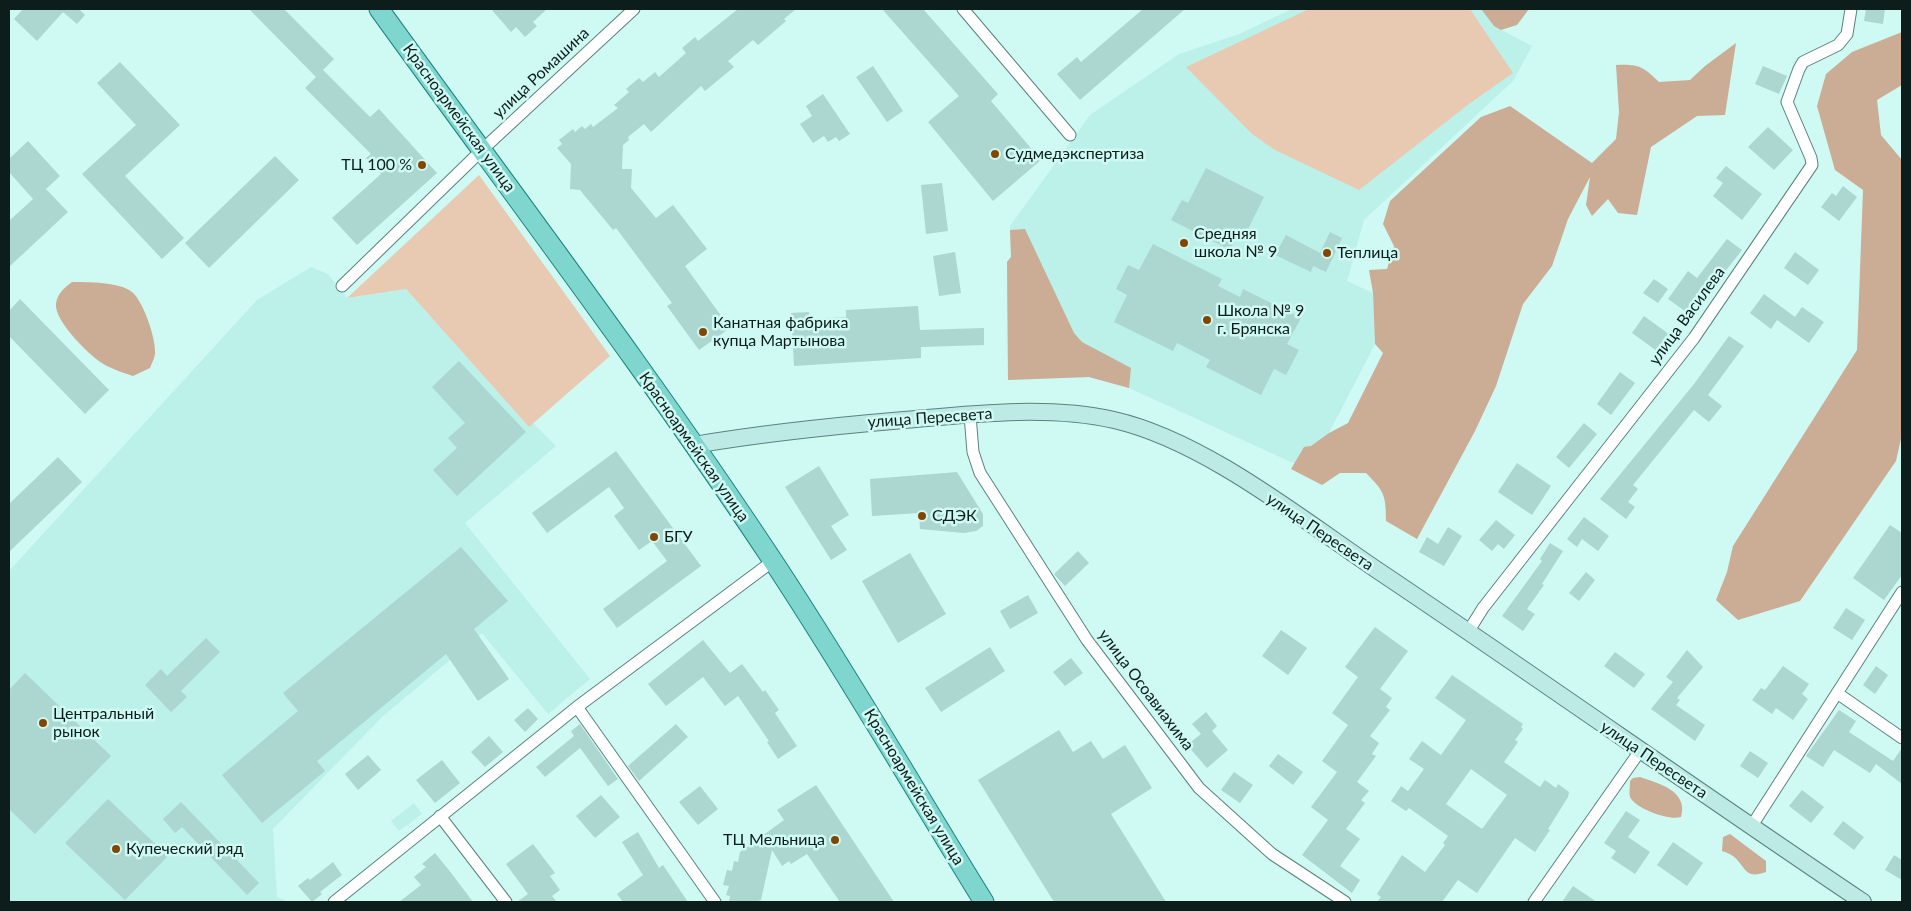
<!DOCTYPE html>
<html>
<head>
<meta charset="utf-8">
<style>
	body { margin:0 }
	#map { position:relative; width:1911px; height:911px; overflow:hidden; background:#cff9f3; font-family:Lato,sans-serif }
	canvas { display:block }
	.frame { position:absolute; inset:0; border:10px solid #0c1d1b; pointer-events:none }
</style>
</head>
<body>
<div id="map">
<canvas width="1911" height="911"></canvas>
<div class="frame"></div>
</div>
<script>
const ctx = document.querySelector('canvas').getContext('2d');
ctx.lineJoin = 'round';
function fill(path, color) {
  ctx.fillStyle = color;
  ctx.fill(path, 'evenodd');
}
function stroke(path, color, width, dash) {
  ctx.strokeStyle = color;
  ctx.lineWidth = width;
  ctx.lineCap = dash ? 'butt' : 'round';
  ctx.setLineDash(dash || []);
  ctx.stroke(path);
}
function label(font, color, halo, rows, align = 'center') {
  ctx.font = font + ' Lato,sans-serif';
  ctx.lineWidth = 5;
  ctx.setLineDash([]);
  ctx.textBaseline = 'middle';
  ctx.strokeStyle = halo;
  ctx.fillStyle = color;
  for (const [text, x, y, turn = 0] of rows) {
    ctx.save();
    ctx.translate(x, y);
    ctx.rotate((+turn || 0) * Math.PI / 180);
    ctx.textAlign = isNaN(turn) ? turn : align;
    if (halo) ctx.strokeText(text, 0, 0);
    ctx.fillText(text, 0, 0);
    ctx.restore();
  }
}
fill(new Path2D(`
	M1292 9H1481L1494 26 1532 46 1513 81 1364 220 1347 281 1373 293 1375 344 1317 456 1304 468 1129 388 1089 377 1008 380 1007 262 1011 257 1010 226 1090 115 1179 54 1239 34Z
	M311 267 328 274 347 298 406 289 529 427 533 423 556 446 465 523 590 679 548 714 482 633 382 717 273 829 277 897 288 902H9V571L257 300Z
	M414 803 422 814 399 831 391 821Z`), '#bcf1e9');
fill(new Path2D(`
	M1309 9H1470L1513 73 1469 104 1359 190 1275 150 1252 134 1186 67Z
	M479 175 610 356 529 427 406 289 347 298Z`), '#e8cab3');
fill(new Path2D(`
	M1481 9H1529L1517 25 1501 30 1494 26Z
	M1902 32V85L1877 100 1881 135 1902 160V434L1896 461 1800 601 1738 620 1716 600 1727 572 1733 546 1857 350 1863 190 1835 170 1817 106 1826 74 1852 52Z
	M1736 43 1725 115 1697 116 1651 147 1637 215 1618 213 1608 199 1592 216 1586 205 1590 177 1568 219 1552 266 1523 304 1496 386 1475 431 1417 539 1386 521C1386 495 1384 491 1366 473H1340L1322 485 1291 469 1304 447 1311 446 1329 433 1348 423 1383 353 1375 344 1373 293 1369 270 1387 269 1394 246 1383 224 1390 201 1481 117 1510 106 1592 163 1616 139 1619 112 1616 65C1638 64 1643 66 1659 82L1690 80 1705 66Z
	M1025 229 1074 333 1082 342 1131 368 1129 388 1089 377 1008 380 1007 262 1011 257 1010 230Z
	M72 282C87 282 120 282 132 292 143 301 156 338 155 353 155 357 152 363 150 368L133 376C124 373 115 370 107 366 92 359 54 321 56 304 57 294 64 288 72 282Z
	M1640 777C1658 783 1689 791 1681 817 1670 821 1636 809 1630 797 1629 793 1630 786 1630 781L1633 778Z
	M1730 834 1766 861V872C1739 882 1748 858 1722 851L1723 837Z`), '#cbac95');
fill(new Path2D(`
	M23 9H79L85 15 77 24 63 12 37 41 14 19Z
	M249 9H284L334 59 316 77 323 70 370 117 379 109 437 173 357 245 332 218 381 174 366 158 371 154 305 88 316 77Z
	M491 9H547L533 22 537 26 525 37 516 27 511 32Z
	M738 9H796L784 19 786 21 758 45 753 40 728 61 734 67 705 91 701 86 651 132 644 124 628 137 629 140 623 145 622 169H632L631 188 656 218 673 205 707 249 685 266 730 328 699 350 667 306 672 303 616 228 613 230 580 190 570 189 571 164 557 148 562 144 559 140 573 129 575 132 582 126 585 129 591 124 593 127 618 108 614 105 629 92 626 89 639 78 643 82 655 72 659 77 686 53 682 48 695 37 698 41Z
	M882 9H923L998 94 991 101 1041 160 993 201 928 122 959 96Z
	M1143 9H1185L1080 100 1057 74 1077 57 1081 62Z
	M1866 9H1885L1883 24 1864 21Z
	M120 62 180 125 125 176 184 238 162 259 82 174 136 125 97 83Z
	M873 66 903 111 887 122 856 77Z
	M1763 66 1787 76 1779 94 1755 84Z
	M823 94 850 134 839 141 836 137 828 142 824 136 813 143 800 124 812 116 806 106Z
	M1768 127 1793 150 1774 170 1748 147Z
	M28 141 60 176 46 189 68 212 9 267V221L33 199 9 172V159Z
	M275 156 299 180 209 268 185 243Z
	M1726 166 1762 194 1742 220 1713 196 1723 183 1716 178Z
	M1206 168 1264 197 1246 233 1240 230 1230 250 1171 220 1182 200 1188 203Z
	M942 183 948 231 926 234 921 185Z
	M1843 186 1857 197 1839 221 1821 207 1832 193 1836 196Z
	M1330 232 1342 238 1326 272 1313 266 1311 272 1275 255 1286 235 1320 253Z
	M1727 239 1742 250 1724 273 1720 270 1689 314 1668 299 1688 271 1697 278Z
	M1153 244 1222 279 1218 286 1240 297 1243 289 1301 318 1287 344 1299 350 1286 375 1274 369 1261 395 1206 367 1210 360 1177 343 1173 351 1114 322 1127 295 1116 289 1128 265 1139 270Z
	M955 252 961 293 939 296 933 256Z
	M1795 252 1819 270 1808 285 1784 268Z
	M1654 279 1668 289 1658 303 1643 293Z
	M1764 294 1795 317 1802 307 1824 322 1809 343 1777 320 1771 329 1750 313Z
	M20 299 109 390 85 414 9 336V311Z
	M918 306 920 330 984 328V345L921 347V358L794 366 791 313 809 312V319L846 317V310Z
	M1644 316 1673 337 1661 354 1632 333Z
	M1729 336 1744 346 1708 395 1722 406 1709 422 1694 410 1633 485 1638 489 1628 502 1635 507 1626 519 1600 499 1694 384Z
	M459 361 526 432 457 496 433 470 457 448 448 438 465 423 432 387Z
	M1620 372 1635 383 1611 415 1597 404Z
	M1584 423 1597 434 1569 468 1556 457Z
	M616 451 701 566 617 628 603 609 667 561 652 541 639 550 614 516 624 508 609 487 547 533 532 513Z
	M58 457 82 482 9 552V504Z
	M1517 463 1551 486 1532 515 1498 492Z
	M819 466 849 515 831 526 847 550 831 560 785 487Z
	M957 472 983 514V526L976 531 964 533 920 529 919 513 872 516 870 479Z
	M1584 517 1609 536 1598 551 1582 539 1577 547 1567 539Z
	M1496 520 1515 535 1504 549 1498 544 1492 551 1479 540Z
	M1890 525 1902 533V575L1884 600 1853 578Z
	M1448 527 1462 536 1444 566 1419 552 1427 537 1438 544Z
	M1550 543 1563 551 1542 584 1544 585 1527 609 1535 614 1523 631 1502 616 1542 561 1540 559Z
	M461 547 508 601 474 629 509 679 478 701 446 654 317 761 325 771 262 823 222 775 298 711 283 693Z
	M1078 551 1089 563 1065 586 1054 574Z
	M910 553 946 614 898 643 862 581Z
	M1586 572 1595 580 1579 601 1569 593Z
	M1028 595 1038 613 1010 629 1000 611Z
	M1846 608 1865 620 1852 640 1833 628Z
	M1375 627 1408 651 1380 689 1392 698 1386 707 1390 710 1370 736 1379 743 1372 754 1376 756 1357 782 1369 791 1361 800 1365 803 1346 829 1360 839 1340 866 1360 880 1352 893 1302 855 1328 820 1311 807 1337 772 1322 761 1348 725 1332 713 1358 677 1345 667Z
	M1281 630 1307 648 1288 675 1262 656Z
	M206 638 220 652 181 691 187 697 171 712 145 685 161 669 167 676Z
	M703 640 730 673 742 664 763 692 765 690 779 710 775 713 797 746 778 759 767 742 769 741 738 696 725 706 703 677 666 706 648 684Z
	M990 647 1005 671 941 712 925 688Z
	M1687 650 1703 667 1677 698 1680 700 1676 705 1705 725 1695 741 1651 709 1673 682 1666 677Z
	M1615 652 1645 674 1634 688 1604 666Z
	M1071 658 1083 673 1065 686 1053 672Z
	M1783 666 1809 684 1802 694 1808 699 1793 720 1776 708 1772 714 1752 700 1761 688 1765 690Z
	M1876 666 1888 675 1875 694 1863 685Z
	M25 673 111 756 35 834 9 809V690Z
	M1452 675 1523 724 1521 727 1523 729 1515 740 1518 742 1504 762 1540 787 1545 780 1556 788 1558 784 1569 792 1568 797 1548 829 1550 830 1535 852 1515 838 1477 893 1458 880 1442 902H1377L1381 897 1377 894 1402 855 1425 872 1445 845 1443 843 1448 836 1409 808 1406 811 1391 801 1401 786 1408 791 1424 769 1409 759 1422 741 1441 755 1466 720 1435 698ZM1471 769 1507 795 1482 829 1446 804Z
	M528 708 538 719 525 732 514 720Z
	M1839 710 1856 721 1849 732 1893 761 1902 748V784L1876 764 1870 773 1834 750 1823 767 1806 756Z
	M1206 712 1217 726 1212 731 1228 750 1207 768 1187 745 1201 734 1192 724Z
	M580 724 618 779 608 786 580 748 545 777 536 767 574 736 571 731Z
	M676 724 688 737 639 781 628 766Z
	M1059 730 1073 752 1091 741 1103 759 1125 745 1152 788 1111 814 1166 902H1054L978 780Z
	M489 736 503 752 485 767 471 752Z
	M1750 751 1768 763 1758 778 1740 766Z
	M1278 754 1303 772 1293 785 1269 766Z
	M368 755 381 770 358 790 345 774Z
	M442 760 460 783 435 803 416 780Z
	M1234 772 1253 785 1240 803 1221 790Z
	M816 785 894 902H840L807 854 791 864 789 861 782 866 772 850 761 900 756 902H729L730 896 726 895 729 886 723 885 727 870 732 871 734 861 738 862 740 852 784 820 777 810Z
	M700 786 718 809 698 825 679 802Z
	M1802 790 1824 807 1811 823 1789 806Z
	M601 795 620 817 595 838 576 816Z
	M108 799 168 856 125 900 65 843Z
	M181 802 259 883 247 895 182 827 175 833 163 819Z
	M1626 811 1640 820 1628 837 1650 852 1635 874 1611 858 1616 851 1604 843Z
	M1843 821 1864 837 1854 850 1833 834Z
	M638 832 659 868 663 865 688 902H623L617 894 643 875 622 842Z
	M1673 842 1703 863 1687 886 1657 865Z
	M533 844 555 873 550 876 560 890 552 896 557 902H517L528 894 506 864Z
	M435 853 452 874 473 902H399L421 885 414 877 426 867 422 864Z
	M1894 855 1902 860V880L1885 870Z
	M333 862 342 875 320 892 322 894 312 902 298 886 308 878 310 880Z
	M1573 886 1597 902H1562Z`), '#acd6d0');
const street = new Path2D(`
	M963 9 1070 135
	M342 286 483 149 634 9
	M970 415 973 452 980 473 1087 640 1199 788 1272 854 1345 902
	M1468 632 1483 608 1694 338 1812 165 1811 158 1787 102 1799 69 1803 62 1838 45 1847 34 1851 9
	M1837 693 1902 738
	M577 707 715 902
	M440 816 506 902
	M1751 827 1902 592
	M334 902 577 707 773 561
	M1534 902 1640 751`);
const secondary = new Path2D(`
	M694 445C764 433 833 426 904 420 971 414 1048 405 1114 420 1206 441 1305 522 1383 574 1544 682 1702 794 1863 902`);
const primary = new Path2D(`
	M379 9C511 192 648 372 773 561 847 673 914 789 984 902`);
stroke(street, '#5b827d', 13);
stroke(secondary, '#5b827d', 18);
stroke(primary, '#1e837a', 21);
stroke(street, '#fff', 11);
stroke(secondary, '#beeae6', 16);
stroke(primary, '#7ed6ce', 19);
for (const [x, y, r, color] of [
	[995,154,5,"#834602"],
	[422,165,5,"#834602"],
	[1184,243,5,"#834602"],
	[1327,253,5,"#834602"],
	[1207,320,5,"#834602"],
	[703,332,5,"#834602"],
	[922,516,5,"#834602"],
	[654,537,5,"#834602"],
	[43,723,5,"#834602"],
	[835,840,5,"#834602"],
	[116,849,5,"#834602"]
]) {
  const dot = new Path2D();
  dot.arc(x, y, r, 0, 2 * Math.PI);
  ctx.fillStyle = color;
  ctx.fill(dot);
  stroke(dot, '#cff9f3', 2);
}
label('16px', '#0c1d1b', '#cff9f3', [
	["улица Ромашина",541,73,-43],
	["Красноармейская улица",459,118,54],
	["улица Василева",1687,316,-54],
	["улица Пересвета",930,418,-4],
	["Красноармейская улица",694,447,55],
	["улица Пересвета",1320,532,34],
	["улица Осоавиахима",1146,690,53],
	["улица Пересвета",1654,760,34],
	["Красноармейская улица",914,787,59]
]);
label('16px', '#0c1d1b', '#cff9f3', [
	["Судмедэкспертиза",1005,154],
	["ТЦ 100 %",412,165,"right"],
	["Средняя",1194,234],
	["школа № 9",1194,252],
	["Теплица",1337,253],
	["Школа № 9",1217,311],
	["г. Брянска",1217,329],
	["Канатная фабрика",713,323],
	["купца Мартынова",713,341],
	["СДЭК",932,516],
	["БГУ",664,537],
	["Центральный",53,714],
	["рынок",53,732],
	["ТЦ Мельница",825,840,"right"],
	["Купеческий ряд",126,849]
], 'left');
</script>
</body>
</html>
